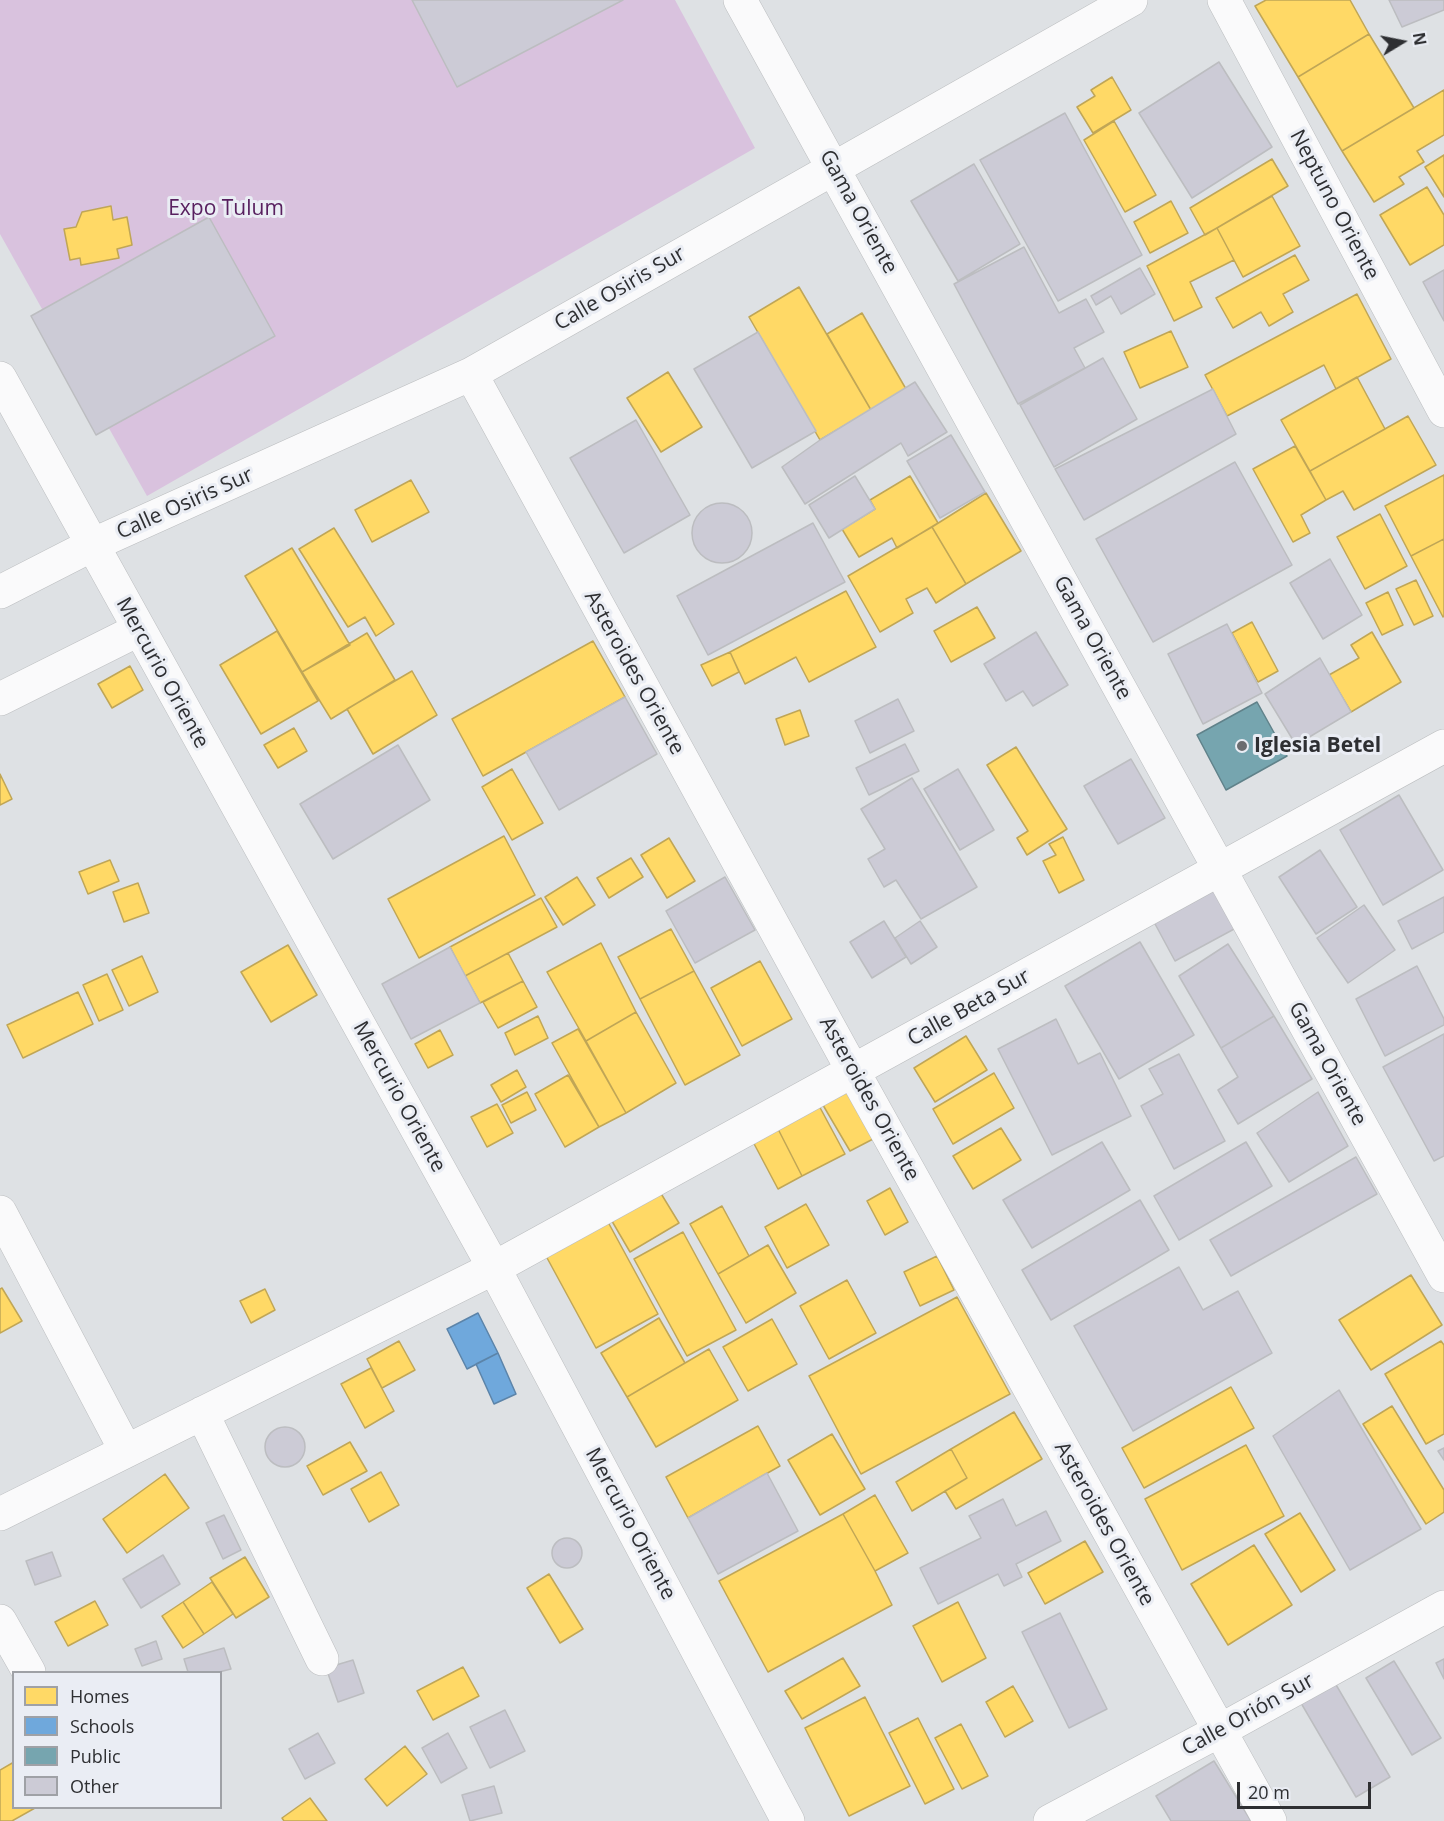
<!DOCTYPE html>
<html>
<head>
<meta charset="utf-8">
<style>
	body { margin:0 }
	#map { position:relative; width:1444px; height:1821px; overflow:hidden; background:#dee1e4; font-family:"Open Sans",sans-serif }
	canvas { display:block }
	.legend { position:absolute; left:12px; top:1671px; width:210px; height:138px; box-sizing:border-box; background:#eaedf4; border:2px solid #9fa1a6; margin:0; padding:8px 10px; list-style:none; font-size:18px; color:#2e2f32 }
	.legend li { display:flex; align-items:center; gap:12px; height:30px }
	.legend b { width:30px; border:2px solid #9fa1a6 }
	.north { position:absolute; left:1372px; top:12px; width:60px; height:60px; -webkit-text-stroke:4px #eaedf4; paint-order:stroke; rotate:80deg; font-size:16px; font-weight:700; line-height:24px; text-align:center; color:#2e2f32 }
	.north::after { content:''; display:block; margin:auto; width:21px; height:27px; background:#2e2f32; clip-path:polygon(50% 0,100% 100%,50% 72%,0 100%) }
	.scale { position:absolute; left:1237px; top:1782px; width:134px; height:27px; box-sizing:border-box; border:3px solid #2e2f32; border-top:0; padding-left:8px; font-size:18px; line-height:21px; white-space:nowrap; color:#2e2f32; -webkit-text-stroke:4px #eaedf4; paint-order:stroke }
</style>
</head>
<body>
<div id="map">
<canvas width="1444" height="1821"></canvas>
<ul class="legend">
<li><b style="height:16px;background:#ffd966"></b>Homes</li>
<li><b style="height:16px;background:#6fa8dc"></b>Schools</li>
<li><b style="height:16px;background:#76a5af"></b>Public</li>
<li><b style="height:16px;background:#cccbd6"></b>Other</li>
</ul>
<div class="north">N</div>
<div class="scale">20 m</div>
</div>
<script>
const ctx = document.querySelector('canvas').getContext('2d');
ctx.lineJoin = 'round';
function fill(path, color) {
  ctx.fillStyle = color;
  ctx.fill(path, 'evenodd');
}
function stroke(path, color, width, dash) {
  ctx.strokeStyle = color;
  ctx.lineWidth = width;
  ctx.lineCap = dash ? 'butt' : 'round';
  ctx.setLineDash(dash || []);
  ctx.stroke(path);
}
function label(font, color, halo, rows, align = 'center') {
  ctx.font = font + ' "Open Sans",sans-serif';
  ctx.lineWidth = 6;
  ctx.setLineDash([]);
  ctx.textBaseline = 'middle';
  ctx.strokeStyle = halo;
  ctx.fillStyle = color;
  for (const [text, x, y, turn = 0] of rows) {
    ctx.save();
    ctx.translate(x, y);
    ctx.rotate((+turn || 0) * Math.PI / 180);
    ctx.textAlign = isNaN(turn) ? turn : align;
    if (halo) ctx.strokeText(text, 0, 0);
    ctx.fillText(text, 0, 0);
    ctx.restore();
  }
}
fill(new Path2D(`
	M0 0H675L755 148 147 496 0 234Z`), '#d9c2de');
const homes = new Path2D(`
	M1266 0H1350L1369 34 1298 77 1255 6Z
	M1369 34 1414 108 1342 151 1298 77Z
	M1112 77 1131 110 1093 133 1077 107 1095 96 1091 90Z
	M1444 90V135L1417 151 1424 162 1399 177 1404 184 1374 202 1342 151Z
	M1114 121 1156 195 1125 212 1084 140Z
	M1444 155V197L1425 167Z
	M1272 159 1288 186 1205 235 1190 208Z
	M1427 187 1444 215V245L1410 265 1380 215Z
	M1272 196 1300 246 1243 277 1217 228Z
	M1171 201 1188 233 1150 253 1134 222Z
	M111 206 113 220 127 217 132 245 117 249 119 258 81 265 80 258 70 260 64 229 76 227 82 212Z
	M1217 228 1234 260 1190 282 1202 307 1174 321 1147 266Z
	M1295 255 1309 280 1283 294 1293 312 1269 326 1261 312 1233 328 1216 298Z
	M799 287 871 410 820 440 749 317Z
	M1357 294 1391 359 1336 389 1324 365 1227 416 1205 375Z
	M862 313 906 389 871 410 827 334Z
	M1171 331 1188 367 1140 388 1124 352Z
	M668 372 702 427 661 452 627 398Z
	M1357 377 1385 429 1310 471 1281 420Z
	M1408 416 1436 465 1354 510 1343 491 1326 500 1310 471Z
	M1295 446 1326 500 1301 515 1310 533 1293 542 1253 469Z
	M1444 475V539L1411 556 1385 506Z
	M910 476 938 523 897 548 892 538 859 557 842 529 875 509 870 500Z
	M411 480 429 512 372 542 355 510Z
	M986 493 1021 551 966 584 932 527Z
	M1380 514 1407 566 1365 589 1337 537Z
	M932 527 966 584 936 603 927 588 906 599 913 613 880 632 848 576Z
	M334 528 394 624 376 636 365 617 348 627 299 549Z
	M1444 539V616L1443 617 1411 556Z
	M292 548 350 645 302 672 245 576Z
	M1416 580 1433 616 1414 625 1396 589Z
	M846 591 876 647 809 682 796 657 745 684 730 652Z
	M1388 592 1403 625 1382 635 1366 603Z
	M977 607 995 638 951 662 934 631Z
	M1252 622 1278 671 1258 682 1232 633Z
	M277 631 318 701 261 734 220 665Z
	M1372 632 1401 682 1351 712 1329 675 1359 658 1351 645Z
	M367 633 395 680 331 719 302 672Z
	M593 641 625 697 483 776 452 719Z
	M730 652 739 672 712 686 701 665Z
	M130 666 143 690 112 708 98 684Z
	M412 671 437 715 373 754 347 709Z
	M800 710 809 736 785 745 776 719Z
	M294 728 307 751 278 768 264 745Z
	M1016 747 1067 829 1027 855 1017 838 1028 831 987 765Z
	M512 769 543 823 512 840 482 787Z
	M0 774 12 799 0 805Z
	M504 836 535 895 419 958 388 899Z
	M1063 837 1084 880 1059 893 1043 861 1056 855 1049 844Z
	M669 838 695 881 667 898 641 855Z
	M631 858 643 877 609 898 597 878Z
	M110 860 119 881 88 894 79 872Z
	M577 877 595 905 563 925 545 897Z
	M138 883 149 913 124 922 113 892Z
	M541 898 557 927 465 976 450 947Z
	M671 929 694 971 640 999 618 957Z
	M601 943 636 1012 586 1041 547 972Z
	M288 945 317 995 271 1022 241 972Z
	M508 953 523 981 480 1003 465 976Z
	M142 956 158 992 129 1006 112 970Z
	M760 961 792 1019 742 1046 711 988Z
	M694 971 740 1055 685 1085 640 999Z
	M107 974 123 1010 99 1021 83 985Z
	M523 981 537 1007 498 1028 483 1002Z
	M78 992 93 1024 23 1058 7 1025Z
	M636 1012 676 1083 626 1113 586 1041Z
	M538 1016 548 1038 515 1055 505 1033Z
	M578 1029 626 1113 599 1127 552 1043Z
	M440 1030 453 1055 428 1068 415 1044Z
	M966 1036 987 1070 935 1102 914 1068Z
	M517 1070 526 1087 501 1102 491 1085Z
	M994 1073 1014 1108 953 1144 933 1109Z
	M568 1075 599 1127 565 1147 535 1094Z
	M846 1085 875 1138 850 1151 820 1100Z
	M527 1092 536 1110 511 1123 502 1105Z
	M817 1102 845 1154 802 1176 776 1125Z
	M497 1104 513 1133 487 1147 471 1117Z
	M776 1125 802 1176 778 1189 751 1138Z
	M1001 1128 1021 1160 973 1189 953 1156Z
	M657 1187 679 1223 630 1252 609 1216Z
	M890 1188 908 1222 885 1235 867 1201Z
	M806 1204 829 1245 787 1268 765 1227Z
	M722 1206 749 1256 718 1274 690 1224Z
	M608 1222 658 1314 596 1348 546 1256Z
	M683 1232 736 1330 687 1356 634 1259Z
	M768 1245 796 1293 746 1323 718 1274Z
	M937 1256 954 1290 920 1306 904 1272Z
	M1411 1275 1442 1325 1371 1370 1339 1320Z
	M847 1280 876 1333 829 1359 800 1306Z
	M2 1288 22 1321 0 1333V1289Z
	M265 1289 275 1310 251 1323 240 1301Z
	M957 1297 1010 1394 861 1474 809 1376Z
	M659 1318 685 1363 627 1397 601 1353Z
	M772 1319 797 1364 748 1391 723 1347Z
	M399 1341 415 1370 382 1388 367 1359Z
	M1441 1341 1444 1345V1434L1426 1444 1385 1374Z
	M709 1349 738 1400 656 1447 627 1397Z
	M371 1368 394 1411 365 1428 341 1384Z
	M1231 1387 1254 1428 1144 1488 1122 1448Z
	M1392 1406 1444 1490V1512L1426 1524 1363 1424Z
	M1014 1412 1042 1459 956 1509 945 1491 967 1478 951 1449Z
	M758 1426 780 1466 688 1518 666 1477Z
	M832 1434 865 1489 820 1515 788 1460Z
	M350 1442 367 1471 323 1495 307 1466Z
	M1246 1445 1284 1516 1182 1570 1145 1499Z
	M951 1449 967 1478 912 1511 896 1482Z
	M381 1472 399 1505 369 1522 351 1489Z
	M165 1474 189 1508 127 1553 103 1519Z
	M875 1495 908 1553 875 1571 843 1514Z
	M1300 1513 1335 1570 1301 1592 1265 1534Z
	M843 1514 875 1571 892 1605 768 1672 719 1581Z
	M1085 1541 1103 1572 1045 1604 1028 1573Z
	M1254 1545 1292 1605 1228 1645 1191 1584Z
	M245 1557 269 1597 236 1618 210 1578Z
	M549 1574 583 1629 560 1643 527 1588Z
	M212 1582 233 1614 204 1634 183 1602Z
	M95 1601 108 1625 68 1646 55 1622Z
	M183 1602 204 1634 183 1648 162 1616Z
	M958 1602 986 1658 942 1682 913 1626Z
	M843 1658 860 1686 802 1719 785 1691Z
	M463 1667 479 1696 433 1720 417 1691Z
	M1013 1686 1033 1721 1005 1737 986 1702Z
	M865 1697 910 1786 849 1816 805 1728Z
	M918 1718 954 1789 925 1804 889 1733Z
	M961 1724 988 1776 962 1789 935 1738Z
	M405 1746 427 1774 387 1806 365 1779Z
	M14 1762V1808H35L12 1821H0V1770Z
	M310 1798 327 1821H284L282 1818Z`);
fill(homes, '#ffd966');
stroke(homes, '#c0a656', 1.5);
const schools = new Path2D(`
	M478 1313 498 1353 467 1369 447 1329Z
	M498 1353 516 1394 494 1404 476 1364Z`);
fill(schools, '#6fa8dc');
stroke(schools, '#5c84a9', 1.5);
const public = new Path2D(`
	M1257 702 1287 756 1226 790 1197 735Z`);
fill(public, '#76a5af');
stroke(public, '#60828a', 1.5);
const building = new Path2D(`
	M412 0H623L457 87Z
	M1389 0H1444V10L1402 27Z
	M1219 62 1272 147 1192 198 1139 113Z
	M1065 113 1142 255 1058 301 980 160Z
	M974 164 1020 244 958 281 911 201Z
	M209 217 275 336 96 435 31 316Z
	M1024 247 1059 313 1086 299 1104 332 1074 348 1085 368 1018 404 954 284Z
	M1140 268 1155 294 1121 314 1111 296 1096 305 1091 296Z
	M1444 270V321L1423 282Z
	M758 332 816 431 752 468 694 369Z
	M1103 358 1137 419 1054 467 1020 405Z
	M915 382 947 432 908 456 901 443 805 504 782 467 820 440Z
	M1213 389 1236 434 1084 520 1055 469Z
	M636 420 690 515 624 553 570 458Z
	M951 435 985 492 940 518 907 461Z
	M1235 462 1292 565 1153 642 1096 539Z
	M855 476 875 509 829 538 809 505Z
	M692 533a30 30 0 1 1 60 0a30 30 0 1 1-60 0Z
	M813 523 845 582 708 655 677 596Z
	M1330 559 1362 615 1323 639 1290 583Z
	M1227 624 1262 693 1203 724 1168 654Z
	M1036 632 1068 685 1033 706 1023 691 1006 701 984 664Z
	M1320 658 1351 712 1296 745 1265 694Z
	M625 697 657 754 559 810 526 752Z
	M898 699 914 731 870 753 855 721Z
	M905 744 919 771 869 795 856 768Z
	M398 745 430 800 333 859 300 804Z
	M1131 759 1165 818 1118 844 1084 786Z
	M958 769 994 830 960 850 924 789Z
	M912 778 977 887 921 919 896 880 884 887 868 859 885 849 861 809Z
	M1399 795 1443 870 1383 905 1340 830Z
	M1320 850 1357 907 1316 934 1279 877Z
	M725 877 755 930 695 963 666 911Z
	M1215 890 1236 928 1175 961 1154 922Z
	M1444 897V932L1412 949 1398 921Z
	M1364 905 1395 950 1348 983 1317 938Z
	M884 921 906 957 872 978 850 942Z
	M920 921 937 947 911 964 895 938Z
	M1140 942 1194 1035 1119 1079 1065 986Z
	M1228 944 1274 1016 1221 1048 1179 976Z
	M450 947 480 1003 411 1039 382 984Z
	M1417 966 1444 1019V1025L1385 1056 1356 999Z
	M1274 1016 1312 1079 1238 1124 1218 1090 1238 1077 1221 1048Z
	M1056 1019 1078 1064 1100 1053 1131 1116 1052 1155 998 1049Z
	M1444 1034V1156L1434 1161 1383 1067Z
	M1179 1054 1225 1141 1174 1169 1141 1106 1163 1094 1149 1069Z
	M1318 1092 1348 1146 1289 1182 1257 1133Z
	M1102 1142 1130 1190 1032 1248 1003 1200Z
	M1246 1142 1272 1186 1179 1240 1154 1196Z
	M1356 1157 1377 1194 1231 1276 1210 1240Z
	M1140 1200 1169 1250 1051 1320 1022 1270Z
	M1179 1267 1203 1310 1238 1291 1272 1353 1133 1431 1074 1326Z
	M1339 1390 1421 1529 1350 1570 1273 1436Z
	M265 1447a20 20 0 1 1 40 0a20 20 0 1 1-40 0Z
	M1444 1448V1460L1438 1451Z
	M767 1473 798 1531 718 1574 688 1518Z
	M1003 1499 1016 1526 1046 1511 1061 1541 1016 1564 1022 1577 1004 1586 998 1574 938 1604 920 1568 981 1538 969 1516Z
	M224 1515 241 1550 223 1559 206 1523Z
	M552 1553a15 15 0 1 1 30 0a15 15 0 1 1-30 0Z
	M52 1552 61 1576 35 1585 26 1561Z
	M163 1555 180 1584 141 1608 123 1579Z
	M1060 1613 1107 1709 1069 1728 1022 1632Z
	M156 1641 162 1659 142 1666 135 1649Z
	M224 1648 231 1669 219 1672H188L184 1659Z
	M1444 1659V1679L1436 1663Z
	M353 1660 364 1693 338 1702 326 1668Z
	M1394 1661 1441 1738 1412 1755 1366 1678Z
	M1335 1683 1390 1777 1356 1797 1301 1703Z
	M505 1710 525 1751 490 1768 470 1727Z
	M318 1733 335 1763 305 1779 289 1749Z
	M448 1733 467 1768 441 1783 422 1748Z
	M1214 1761 1251 1821H1171L1156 1796Z
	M494 1786 502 1813 470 1821 462 1795Z`);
fill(building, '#cccbd6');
stroke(building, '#bcbdc0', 1.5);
const minor = new Path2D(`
	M740 0 1444 1276
	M1224 0 1444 411
	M471 374 853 1071 1270 1821
	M0 378 494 1268 788 1821
	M0 592 92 545 471 374 1131 0
	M0 699 138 630
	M0 1212 126 1451
	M202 1413 322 1659
	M0 1514 494 1268 1444 746
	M0 1621 29 1672
	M1050 1821 1219 1731 1444 1607`);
stroke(minor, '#bbbdbf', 34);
stroke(minor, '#fafafb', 33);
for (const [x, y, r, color] of [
	[1242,746,6,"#6c6d70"]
]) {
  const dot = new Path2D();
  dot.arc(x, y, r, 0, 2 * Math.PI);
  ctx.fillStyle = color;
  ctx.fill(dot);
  stroke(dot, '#eaedf4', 2);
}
label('21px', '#2e2f32', '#eaedf4', [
	["Neptuno Oriente",1334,205,62],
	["Gama Oriente",858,212,61],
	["Calle Osiris Sur",620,289,-30],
	["Calle Osiris Sur",185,504,-24],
	["Gama Oriente",1092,638,61],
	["Mercurio Oriente",162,673,61],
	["Asteroides Oriente",634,673,61],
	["Calle Beta Sur",969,1008,-29],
	["Gama Oriente",1327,1064,61],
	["Mercurio Oriente",399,1097,61],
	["Asteroides Oriente",869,1099,61],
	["Mercurio Oriente",630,1524,62],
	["Asteroides Oriente",1104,1524,61],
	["Calle Orión Sur",1248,1715,-29]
]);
label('21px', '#58205f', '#eaedf4', [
	["Expo Tulum",226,209]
]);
label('bold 21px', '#2e2f32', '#eaedf4', [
	["Iglesia Betel",1254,746]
], 'left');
</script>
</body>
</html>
